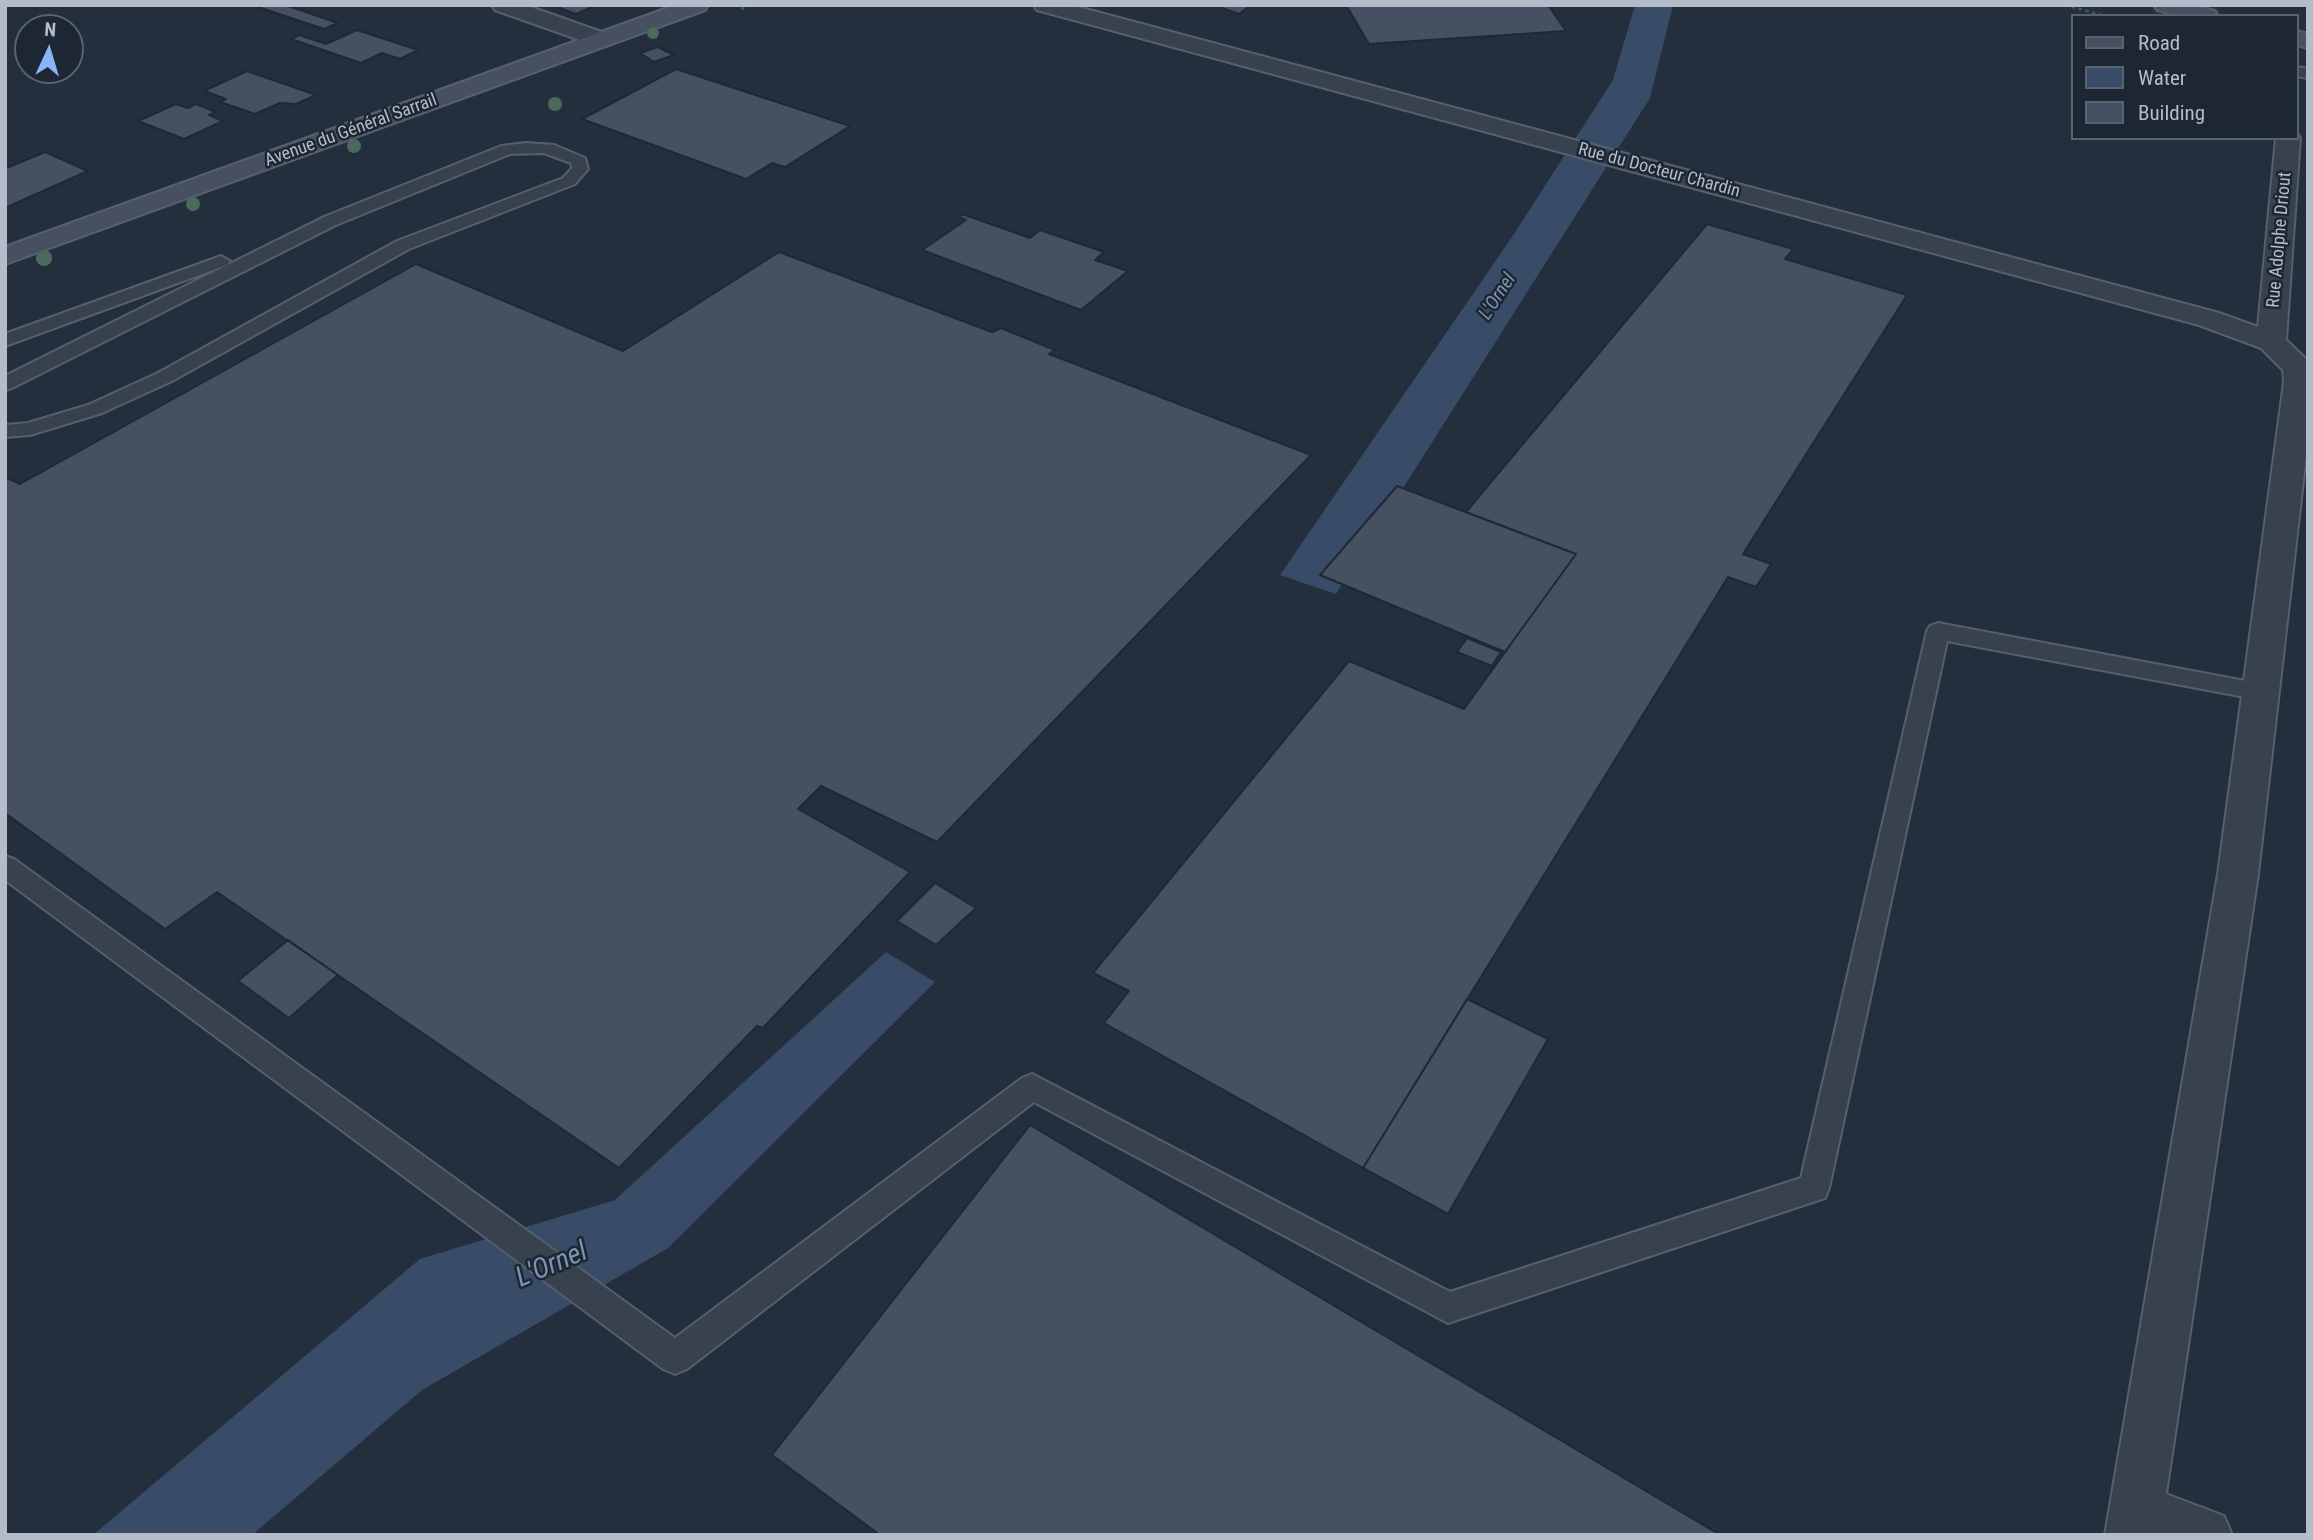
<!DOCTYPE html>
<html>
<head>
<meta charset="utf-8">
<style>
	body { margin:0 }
	#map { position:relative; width:2313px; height:1540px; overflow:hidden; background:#242f3e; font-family:"Roboto Condensed",sans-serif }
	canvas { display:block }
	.frame { position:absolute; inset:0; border:7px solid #b4bcc9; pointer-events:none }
	.legend { position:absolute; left:2071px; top:14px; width:228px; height:126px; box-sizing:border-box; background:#1d2633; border:2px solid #59626f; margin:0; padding:9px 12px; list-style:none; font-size:21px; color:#b4bcc9 }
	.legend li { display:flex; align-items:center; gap:14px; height:35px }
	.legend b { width:35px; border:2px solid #59626f }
	.north { position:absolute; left:14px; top:14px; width:70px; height:70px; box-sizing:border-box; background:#1d2633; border:2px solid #59626f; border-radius:50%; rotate:4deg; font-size:19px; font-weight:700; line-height:28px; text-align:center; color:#b4bcc9 }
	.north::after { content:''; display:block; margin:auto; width:24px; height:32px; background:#8ab4f8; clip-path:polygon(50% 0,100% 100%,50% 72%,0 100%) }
</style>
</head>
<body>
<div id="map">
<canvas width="2313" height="1540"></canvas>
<div class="frame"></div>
<ul class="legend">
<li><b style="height:9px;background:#465061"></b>Road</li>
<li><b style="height:19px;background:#394c67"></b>Water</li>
<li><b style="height:19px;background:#455162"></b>Building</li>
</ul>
<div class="north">N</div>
</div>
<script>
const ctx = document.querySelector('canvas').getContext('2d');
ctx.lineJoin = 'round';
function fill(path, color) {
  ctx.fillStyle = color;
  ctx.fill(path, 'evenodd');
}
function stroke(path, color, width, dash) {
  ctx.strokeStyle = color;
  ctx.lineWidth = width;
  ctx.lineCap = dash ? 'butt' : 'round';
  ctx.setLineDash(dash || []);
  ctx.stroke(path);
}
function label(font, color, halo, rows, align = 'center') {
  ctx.font = font + ' "Roboto Condensed",sans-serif';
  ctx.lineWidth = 5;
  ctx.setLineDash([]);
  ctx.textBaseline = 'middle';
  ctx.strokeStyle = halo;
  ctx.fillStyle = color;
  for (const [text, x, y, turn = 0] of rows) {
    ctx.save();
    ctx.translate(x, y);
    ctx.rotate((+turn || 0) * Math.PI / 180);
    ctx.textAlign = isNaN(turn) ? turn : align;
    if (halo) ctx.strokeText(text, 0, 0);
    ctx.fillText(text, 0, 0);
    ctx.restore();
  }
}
fill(new Path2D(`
	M1635 5H1673L1650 98 1336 594 1280 575 1512 237 1613 80Z
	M886 952 935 982 668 1248 422 1390 252 1535H93L420 1259 615 1200Z`), '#394c67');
const building = new Path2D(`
	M262 5H285L338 23 324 29 258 7Z
	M552 5H597L576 14Z
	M1213 5H1251L1239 14Z
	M1346 5H1548L1566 31 1369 44Z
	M357 30 418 50 400 59 382 53 361 63 291 39 299 35 326 44Z
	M658 47 674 55 654 62 640 53Z
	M676 69 850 126 785 167 772 163 746 179 582 119Z
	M247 71 316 95 296 104 280 103 255 114 220 102 226 99 204 91Z
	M176 104 188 108 196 104 216 112 209 115 223 121 184 139 138 121Z
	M45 152 88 171 5 208V165L9 167Z
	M962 214 1030 238 1040 230 1104 252 1095 260 1128 271 1081 310 922 250 966 220 959 217Z
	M1707 224 1793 249 1785 259 1907 295 1743 554 1771 564 1756 587 1728 577 1363 1168 1104 1023 1129 991 1093 973 1349 661 1464 709 1576 554 1466 512Z
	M779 252 992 332 1001 328 1055 350 1049 354 1311 455 937 842 821 786 798 809 910 872 763 1028 757 1026 619 1168 217 892 165 929 5 813V477L20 484 416 264 623 351Z
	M1397 486 1576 554 1505 652 1320 575Z
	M1467 638 1501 652 1492 666 1457 652Z
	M935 883 976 908 936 945 897 921Z
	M288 940 338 975 289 1018 238 981Z
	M1467 999 1548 1039 1448 1214 1363 1168Z
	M1030 1125 1720 1535H880L772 1455Z`);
fill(building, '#455162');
stroke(building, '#1f2835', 2);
const lane = new Path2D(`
	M2297 67 2308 69V78L2297 76Z
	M526 143 554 145 585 158 588 169 575 184 409 249 172 381 102 413 30 435 5 437V425L28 423 88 405 158 373 397 241 563 178 572 168 571 163 544 153 510 154 336 225 12 388 5 390V376L324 217 501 146Z
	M221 256 230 261 227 265 5 346V334Z
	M1938 623 2261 684 2269 686 2273 692 2269 698 2261 700 1947 641 1829 1188 1825 1198 1448 1323 1034 1102 687 1369 675 1374 663 1369 5 880V856L14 859 675 1338 1022 1078 1032 1074 1450 1292 1801 1178 1927 631 1930 626Z`);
const street = new Path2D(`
	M492 5H525L610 35 613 40 610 45H594L495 10Z
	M1034 5H1071L2219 313 2258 327 2276 138H2297V133L2300 138 2286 340 2308 361V438L2258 874 2166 1494 2224 1516 2232 1535H2105L2218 874 2284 382 2283 370 2261 348 2199 325 1037 10Z`);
const secondary = new Path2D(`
	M676 5H708L705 10 5 264V247Z
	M2154 5H2192L2215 11 2218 16H2180L2157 10Z
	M2297 31 2308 34V48L2297 45Z`);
stroke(lane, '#565f6c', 4);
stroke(street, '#565f6c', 4);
stroke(secondary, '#565f6c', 4);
stroke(new Path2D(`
	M2065 5 2105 16
	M741 9 752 5`), '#44595c', 2.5, [3.5, 3.5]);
fill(lane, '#38414e');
fill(street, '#38414e');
fill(secondary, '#465061');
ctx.fillStyle = '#4b6a5d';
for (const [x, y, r] of [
	[653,33,6],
	[555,104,7],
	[354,146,7],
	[193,204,7],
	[44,258,8]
]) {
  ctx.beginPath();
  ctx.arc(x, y, r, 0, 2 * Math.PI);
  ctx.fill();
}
label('18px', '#b4bcc9', '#1d2633', [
	["Avenue du Général Sarrail",351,131,-20],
	["Rue du Docteur Chardin",1659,171,15],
	["Rue Adolphe Driout",2280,240,-85]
]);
label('italic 19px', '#7c92b1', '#1d2633', [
	["L'Ornel",1498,297,-57]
]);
label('italic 28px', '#7c92b1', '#1d2633', [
	["L'Ornel",552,1266,-23]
]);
</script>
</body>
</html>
